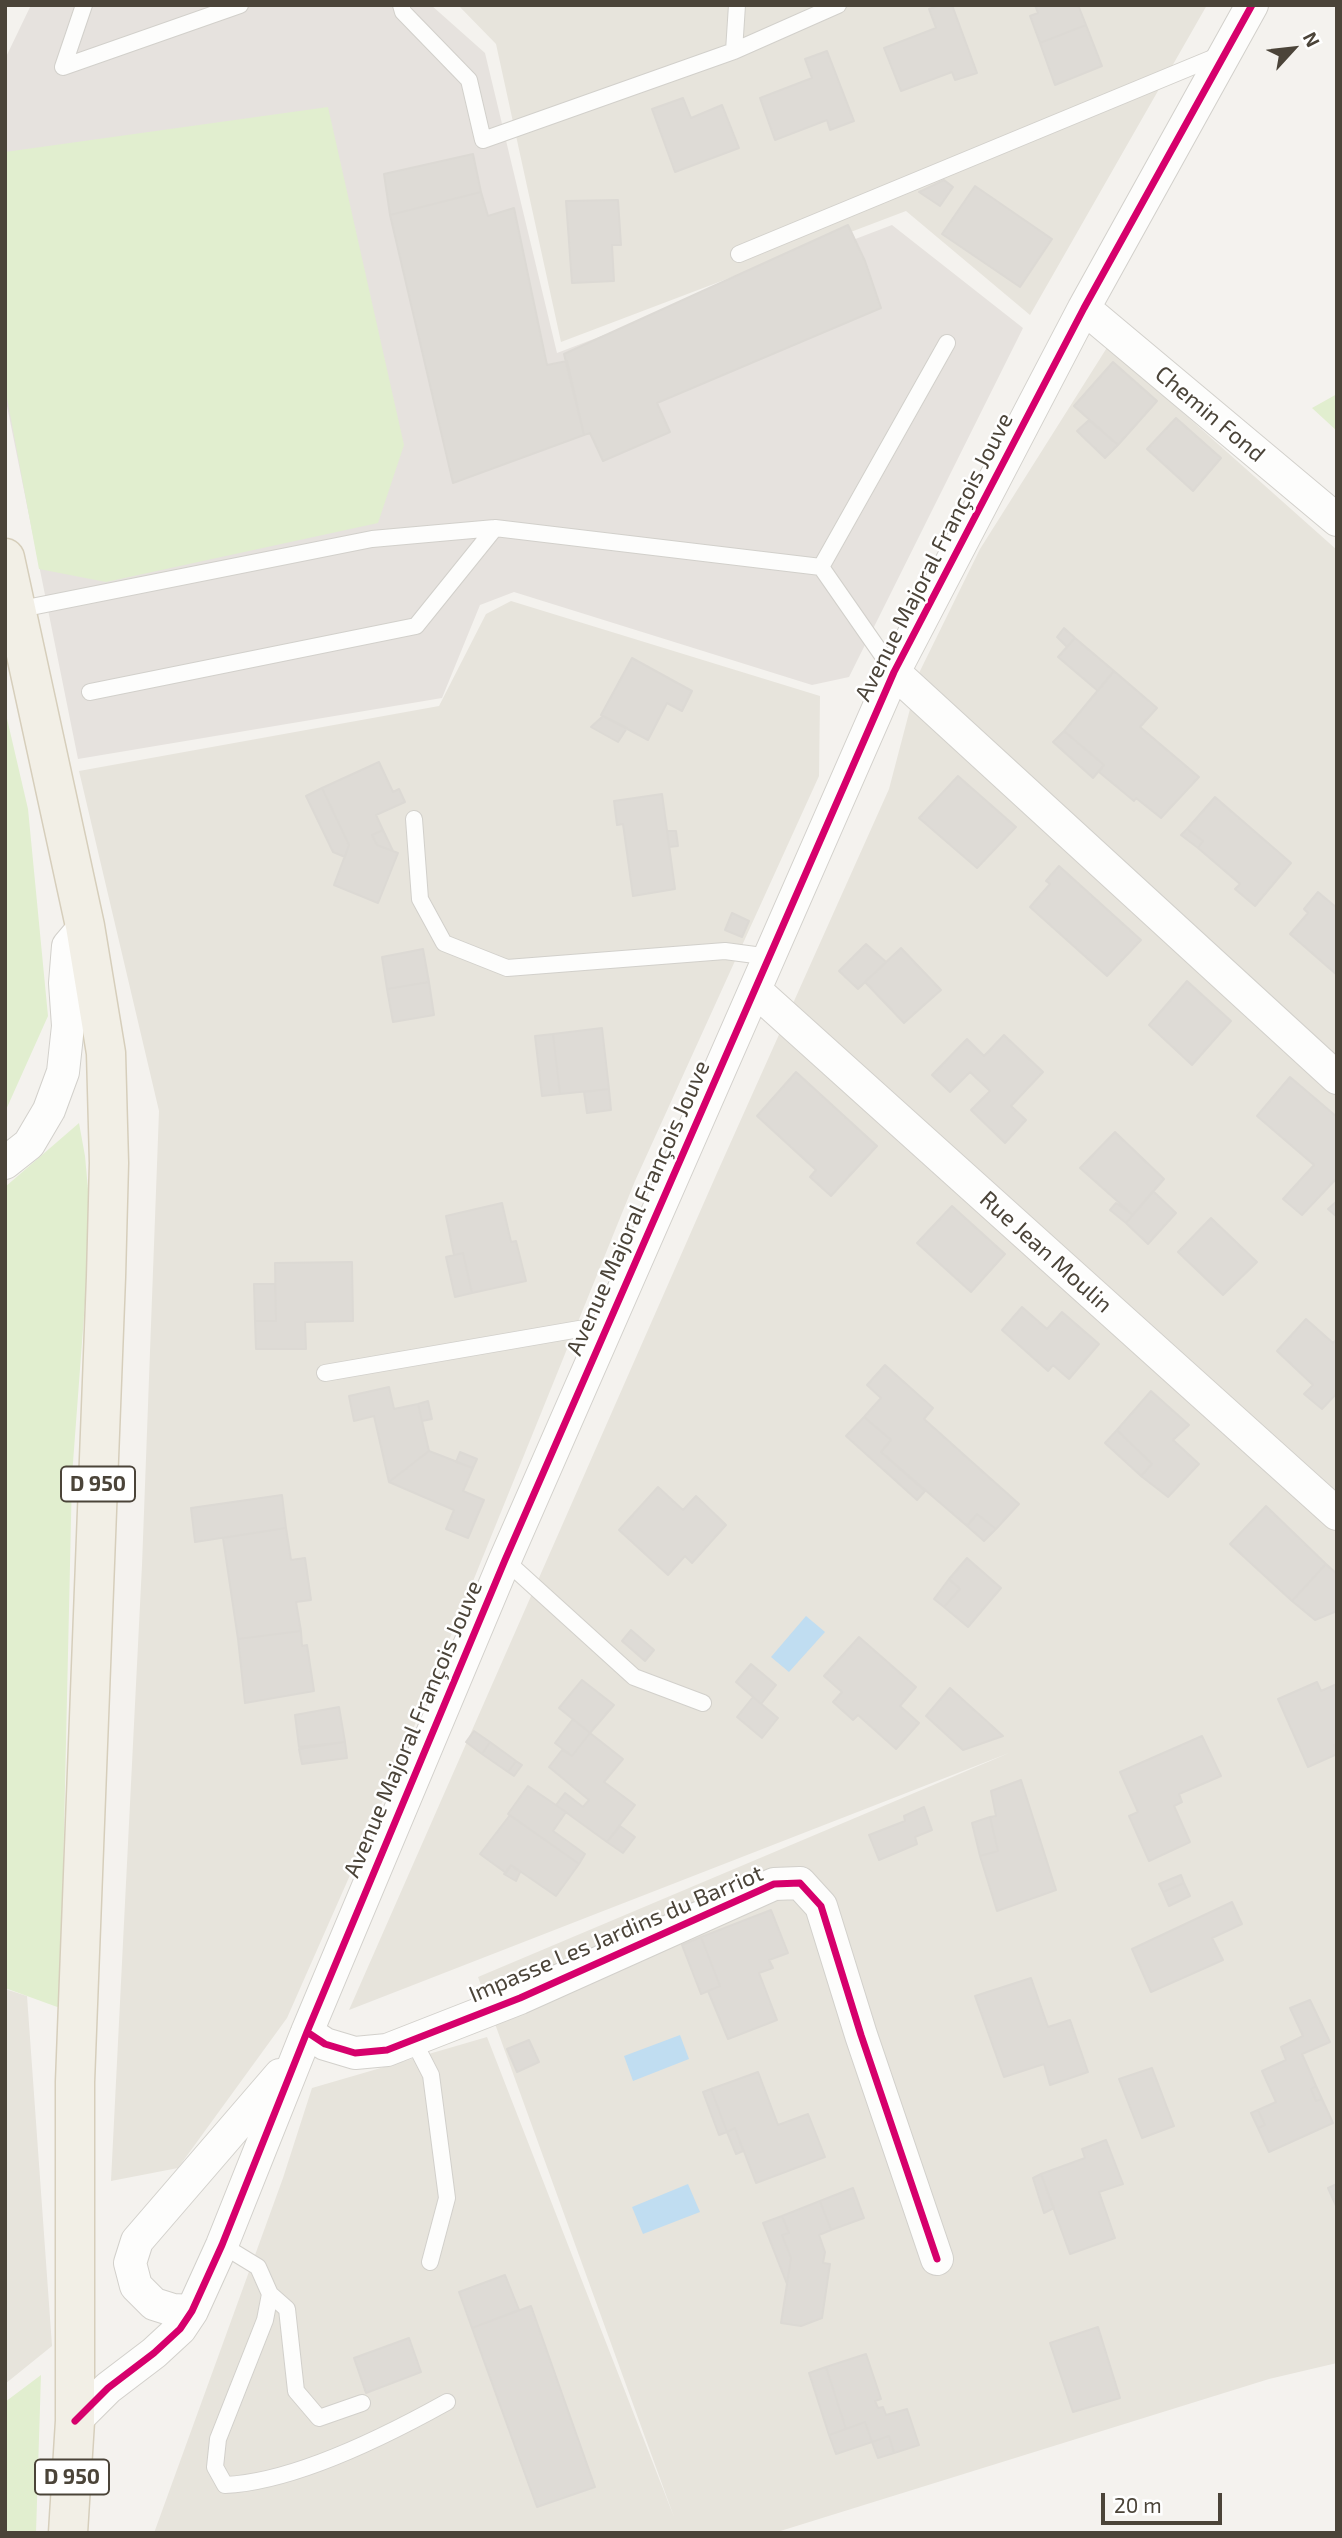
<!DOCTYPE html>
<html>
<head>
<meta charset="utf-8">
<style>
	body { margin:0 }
	#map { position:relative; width:1342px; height:2538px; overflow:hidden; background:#f4f2ee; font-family:"Exo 2",sans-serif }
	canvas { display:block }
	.frame { position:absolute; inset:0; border:7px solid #4b4439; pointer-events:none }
	.north { position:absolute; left:1258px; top:14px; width:70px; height:70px; -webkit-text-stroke:5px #fff; paint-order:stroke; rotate:63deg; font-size:19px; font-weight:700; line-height:28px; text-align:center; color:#4b4439 }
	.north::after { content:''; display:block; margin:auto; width:24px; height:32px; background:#4b4439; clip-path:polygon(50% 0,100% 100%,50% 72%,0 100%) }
	.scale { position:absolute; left:1101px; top:2493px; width:121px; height:32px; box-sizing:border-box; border:4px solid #4b4439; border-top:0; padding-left:9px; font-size:21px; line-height:24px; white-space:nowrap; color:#4b4439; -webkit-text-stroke:5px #fff; paint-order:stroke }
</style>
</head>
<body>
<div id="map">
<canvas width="1342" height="2538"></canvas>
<div class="frame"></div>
<div class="north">N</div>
<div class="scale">20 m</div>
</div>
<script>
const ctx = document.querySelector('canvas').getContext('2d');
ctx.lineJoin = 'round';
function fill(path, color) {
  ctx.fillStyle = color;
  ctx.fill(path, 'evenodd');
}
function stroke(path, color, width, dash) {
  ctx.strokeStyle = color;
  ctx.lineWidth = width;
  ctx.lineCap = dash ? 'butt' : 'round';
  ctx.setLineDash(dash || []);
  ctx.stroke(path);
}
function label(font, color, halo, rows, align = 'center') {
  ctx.font = font + ' "Exo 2",sans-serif';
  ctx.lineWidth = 5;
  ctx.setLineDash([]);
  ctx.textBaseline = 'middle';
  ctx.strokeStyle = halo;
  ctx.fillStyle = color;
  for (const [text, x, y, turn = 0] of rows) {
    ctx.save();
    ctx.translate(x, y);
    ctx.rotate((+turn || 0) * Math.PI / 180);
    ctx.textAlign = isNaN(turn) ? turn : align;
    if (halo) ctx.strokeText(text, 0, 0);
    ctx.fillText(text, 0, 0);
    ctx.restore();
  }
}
fill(new Path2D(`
	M458 5H1207L1030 315 906 211 561 342 496 44Z
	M1108 346 1337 550V2363L1269 2379 774 2533H154L283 2178 312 2088 487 2037 674 2517 478 1977 1009 1753 349 2010 717 1173 889 789 920 671 980 549Z
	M511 601 820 696 819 776 635 1181 399 1764 287 2018 178 2168 111 2181 142 1565 159 1111 79 771 439 706 486 614Z
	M5 1989 27 1996 52 2346 5 2384Z`), '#e7e4dc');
fill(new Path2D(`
	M31 5H431L485 53 557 353 892 225 1023 328 849 677 812 685 514 592 480 605 442 698 78 759 5 396V59Z`), '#e6e2de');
fill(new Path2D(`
	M328 107 404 445 378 523 106 582 39 569 5 387V152Z
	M1337 394V431L1312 408Z
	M5 710 28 809 48 1016 5 1112Z
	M79 1123 85 1156 91 1222 72 1476 60 2008 5 1988V1187Z
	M41 2375 36 2533H5V2402Z`), '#e1eecf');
fill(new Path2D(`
	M806 1616 825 1632 789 1672 771 1657Z
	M680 2035 689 2059 633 2081 624 2056Z
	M688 2184 700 2212 643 2234 632 2207Z`), '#c0ddf1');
const building = new Path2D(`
	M940 5H952L977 73 955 80 952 72 901 91 884 48 936 28 929 9Z
	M1035 5H1078L1086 25 1040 43 1030 16 1038 13Z
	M1086 25 1102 66 1055 85 1040 43Z
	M827 51 854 121 830 130 827 120 775 140 760 98 812 78 805 59Z
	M683 98 691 118 722 105 739 148 675 172 652 109Z
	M473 154 481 192 390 215 384 174Z
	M944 180 953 187 940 206 919 192Z
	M975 186 1052 239 1020 287 942 234Z
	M481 192 488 216 514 208 547 365 567 361 584 435 453 483 390 215Z
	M618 200 621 245H612L614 281 572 283 566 201Z
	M848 225 865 261 881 308 657 403 670 432 603 461 590 433 584 435 564 354Z
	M1113 362 1157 401 1118 445 1074 406Z
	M1176 418 1221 458 1193 491 1147 449Z
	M1089 420 1118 445 1105 458 1077 431Z
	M1064 628 1075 638 1067 647 1057 637Z
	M1075 638 1114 671 1098 691 1058 657Z
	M632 658 692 691 682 711 667 703 648 740 601 715Z
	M1114 671 1157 708 1140 727 1199 777 1161 818 1136 798 1134 801 1099 772 1104 765 1064 731Z
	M603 716 627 728 618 742 591 727Z
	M1064 731 1104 765 1093 778 1053 742Z
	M379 762 393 792 399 789 405 802 376 815 383 830 372 835 377 845 398 853 378 903 334 885 349 845 322 788Z
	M958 776 1016 827 977 868 919 818Z
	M322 788 349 845 345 857 333 852 306 796Z
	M662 794 675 889 633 896 623 824 617 825 614 801Z
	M1215 797 1291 863 1255 906 1235 889 1240 884 1198 848 1203 841 1187 829Z
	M1187 829 1203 841 1198 848 1181 835Z
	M383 830 393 851 377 845 372 835Z
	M667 831H676L678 846 669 847Z
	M1059 866 1141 940 1107 976 1030 907 1050 884 1046 881Z
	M1318 892 1337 908V975L1290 934 1308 913 1304 909Z
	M732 913 749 921 742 937 725 930Z
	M866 944 886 962 858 989 839 971Z
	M901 948 941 990 904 1023 865 982Z
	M423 949 429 982 387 989 382 957Z
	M1187 981 1231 1021 1192 1065 1149 1025Z
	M429 982 434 1015 393 1022 387 989Z
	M602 1028 609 1089 560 1094 553 1034Z
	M553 1034 560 1094 542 1096 535 1036Z
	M1004 1035 1043 1072 1011 1106 1026 1120 1005 1143 971 1110 990 1091 970 1072 950 1092 932 1075 967 1039 984 1056Z
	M796 1072 877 1146 831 1196 810 1177 816 1170 757 1116Z
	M1290 1077 1337 1117V1178L1302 1215 1283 1199 1314 1165 1257 1116Z
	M609 1089 611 1110 587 1113 584 1092Z
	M1115 1132 1164 1179 1133 1215 1080 1168Z
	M1153 1191 1176 1213 1148 1244 1126 1223Z
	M1337 1201V1217L1328 1209Z
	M502 1203 511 1242 516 1241 526 1281 472 1293 463 1253 454 1255 446 1216Z
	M1116 1203 1133 1215 1126 1223 1110 1210Z
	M952 1206 1005 1254 971 1292 917 1243Z
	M1211 1218 1257 1262 1223 1295 1178 1252Z
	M463 1253 472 1293 455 1297 446 1257Z
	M352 1262 353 1321 305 1322 306 1349H256L255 1321H276L275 1263Z
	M254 1284H275L276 1321H255Z
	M1022 1307 1047 1329 1062 1312 1099 1344 1069 1379 1053 1365 1048 1371 1002 1330Z
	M1306 1319 1333 1343 1337 1339V1393L1322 1409 1304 1394 1313 1385 1277 1351Z
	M885 1365 933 1408 924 1419 1019 1504 996 1529 977 1514 967 1526 881 1452 891 1440 864 1417 881 1398 867 1385Z
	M389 1387 394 1409 418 1404 429 1451 389 1482 374 1416 354 1421 349 1396Z
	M1151 1391 1189 1425 1173 1440 1199 1464 1168 1497 1141 1476 1152 1464 1117 1430Z
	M428 1401 432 1419 422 1421 418 1404Z
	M864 1417 891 1440 881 1452 925 1491 917 1500 846 1436Z
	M1117 1430 1152 1464 1141 1476 1105 1443Z
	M429 1451 473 1468 463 1491 484 1500 468 1538 446 1529 454 1510 389 1482Z
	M460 1452 477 1459 473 1468 456 1462Z
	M658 1487 683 1510 696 1496 726 1525 692 1563 685 1556 668 1575 619 1530Z
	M282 1495 286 1528 195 1542 191 1508Z
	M1266 1506 1326 1564 1292 1601 1230 1544Z
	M977 1514 996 1529 984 1541 967 1526Z
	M286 1528 291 1560 305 1558 311 1600 296 1602 301 1631 238 1639 223 1538Z
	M967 1558 1001 1588 968 1627 944 1607 960 1589 949 1579Z
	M1326 1564 1337 1574V1611L1315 1620 1292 1601Z
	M949 1579 960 1589 944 1607 934 1599Z
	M631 1630 654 1650 645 1661 622 1641Z
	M301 1631 302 1646 307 1645 314 1691 245 1703 238 1639Z
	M859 1637 916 1687 900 1706 919 1723 896 1749 858 1715 853 1720 833 1702 842 1692 824 1676Z
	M751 1664 776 1685 761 1704 736 1682Z
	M582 1680 614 1705 590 1733 559 1708Z
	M1317 1682 1321 1691 1337 1684V1744L1334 1745 1337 1754 1308 1767 1278 1699Z
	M950 1688 1003 1736 963 1750 926 1716Z
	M753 1697 778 1718 762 1738 737 1717Z
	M339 1707 345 1742 299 1747 295 1715Z
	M573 1719 590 1733 572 1756 555 1743Z
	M474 1731 490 1742 482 1754 466 1742Z
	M590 1733 623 1759 604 1782 635 1805 607 1842 556 1805 565 1793 583 1807 589 1800 549 1767 562 1750 572 1756Z
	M1202 1736 1221 1776 1179 1794 1182 1802 1174 1806 1190 1842 1149 1861 1129 1816 1138 1812 1120 1772Z
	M345 1742 347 1758 302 1764 299 1749Z
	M490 1742 516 1761 508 1772 482 1754Z
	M516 1761 522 1765 514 1776 508 1772Z
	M1021 1780 1056 1890 997 1911 980 1856 998 1851 990 1817 996 1816 991 1791Z
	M528 1786 566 1812 553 1831 585 1854 579 1864 508 1814Z
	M924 1807 932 1830 915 1837 917 1844 879 1860 869 1835 905 1821 904 1816Z
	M510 1815 579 1864 556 1896 511 1865 506 1873 480 1854Z
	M990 1817 998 1851 980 1856 972 1823Z
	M620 1826 635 1837 623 1853 607 1842Z
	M511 1865 520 1872 516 1881 504 1874Z
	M1181 1875 1184 1883 1163 1892 1159 1884Z
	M1184 1883 1190 1896 1169 1906 1163 1892Z
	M1232 1902 1242 1924 1212 1938 1223 1960 1151 1992 1132 1949Z
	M771 1910 788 1953 769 1960 773 1968 759 1973 777 2020 728 2039 708 1991 720 1986 701 1937Z
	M701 1937 720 1986 701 1994 682 1945Z
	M1031 1978 1048 2027 1070 2020 1088 2072 1050 2085 1044 2064 1004 2077 975 1996Z
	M1310 2000 1330 2042 1302 2054 1316 2086 1311 2089 1316 2101 1322 2099 1333 2123 1269 2152 1258 2128 1265 2125 1258 2110 1276 2102 1262 2071 1286 2060 1281 2047 1303 2036 1290 2008Z
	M529 2040 539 2062 517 2072 507 2049Z
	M1152 2068 1174 2126 1142 2138 1119 2079Z
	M758 2072 778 2125 808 2114 825 2157 756 2183 735 2128 727 2132 711 2089Z
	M1316 2086 1322 2099 1316 2101 1311 2089Z
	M711 2089 727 2132 719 2135 703 2092Z
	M1258 2110 1265 2125 1258 2128 1251 2113Z
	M735 2128 743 2151 736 2154 727 2132Z
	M1106 2140 1123 2184 1099 2192 1115 2238 1070 2254 1041 2174 1085 2158 1082 2149Z
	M1041 2174 1054 2208 1044 2213 1033 2178Z
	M1337 2184V2208L1328 2188Z
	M853 2188 864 2218 831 2230 820 2201Z
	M820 2201 831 2230 819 2235 825 2252 823 2263 830 2264 822 2318 801 2326 781 2323 791 2258 782 2235 789 2233 782 2216Z
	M782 2216 789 2233 782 2235 791 2258 787 2284 763 2223Z
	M505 2275 519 2310 472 2328 459 2292Z
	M531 2306 595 2487 537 2507 472 2328Z
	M1098 2327 1120 2398 1073 2412 1050 2343Z
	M409 2338 421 2372 366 2393 354 2358Z
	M866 2354 881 2399 875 2401 878 2408 883 2407 886 2415 907 2409 919 2445 894 2453 889 2436 872 2442 865 2422 846 2429 826 2367Z
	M826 2367 846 2429 829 2435 809 2373Z
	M865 2422 872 2442 836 2454 829 2435Z
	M889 2436 894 2453 878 2458 872 2442Z`);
fill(building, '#dedbd6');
stroke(building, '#dcd9d4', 2);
const service = new Path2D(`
	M84 5 63 67 240 5
	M401 5 403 12 469 80 483 140 734 51 838 5
	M734 51 737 5
	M739 254 1220 55
	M16 610 372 539 495 528 821 567
	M894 672 821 567 947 343
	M90 692 416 626 495 528
	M414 819 420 899 444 943 507 968 725 951 770 957
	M325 1373 608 1324
	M505 1560 634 1677 703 1703
	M413 2040 431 2075 447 2198 430 2262
	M222 2245 258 2267 270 2294 265 2320 218 2439 215 2467 225 2485C293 2482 386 2436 447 2402
	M270 2294 287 2309 296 2391 319 2418 362 2403`);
const minor = new Path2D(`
	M1084 308 1337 520
	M894 672 1337 1078
	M755 990 1337 1514
	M5 1163 29 1144 49 1110 63 1072 68 1026 65 983 68 946 85 926
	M307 2032 325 2044 355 2053 387 2050 520 1998 774 1884 800 1883 821 1906 861 2035 937 2259
	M192 2311 173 2310 154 2304 136 2286 130 2263 137 2241 280 2075
	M75 2421 108 2388 154 2353 180 2329 192 2311 222 2245 307 2032 505 1560 894 672 1084 308 1252 5`);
const primary = new Path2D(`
	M5 558 85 926 106 1053 109 1163 106 1277 75 2082V2421L68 2533`);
stroke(service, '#d2d0cb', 18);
stroke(minor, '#d2d0cb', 34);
stroke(primary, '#d6cebb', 41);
stroke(service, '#fdfdfc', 16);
stroke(minor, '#fdfdfc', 32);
stroke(primary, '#f2efe6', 38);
stroke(new Path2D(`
	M307 2032 325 2044 355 2053 387 2050 520 1998 774 1884 800 1883 821 1906 861 2035 937 2259
	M75 2421 108 2388 154 2353 180 2329 192 2311 222 2245 307 2032 505 1560 894 672 1084 308 1252 5`), '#d6006c', 7);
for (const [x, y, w] of [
	[98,1484,74],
	[72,2477,74]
]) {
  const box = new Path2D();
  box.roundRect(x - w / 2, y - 17.5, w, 35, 5);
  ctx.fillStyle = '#fff';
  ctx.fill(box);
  stroke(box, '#4b4439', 2);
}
label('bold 21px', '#4b4439', null, [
	["D 950",98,1484],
	["D 950",72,2477]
]);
label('23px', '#4b4439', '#fff', [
	["Chemin Fond",1210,414,40],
	["Avenue Majoral François Jouve",934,557,-63],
	["Avenue Majoral François Jouve",638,1208,-66],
	["Rue Jean Moulin",1046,1252,42],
	["Avenue Majoral François Jouve",413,1729,-67],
	["Impasse Les Jardins du Barriot",616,1934,-23]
]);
</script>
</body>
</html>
